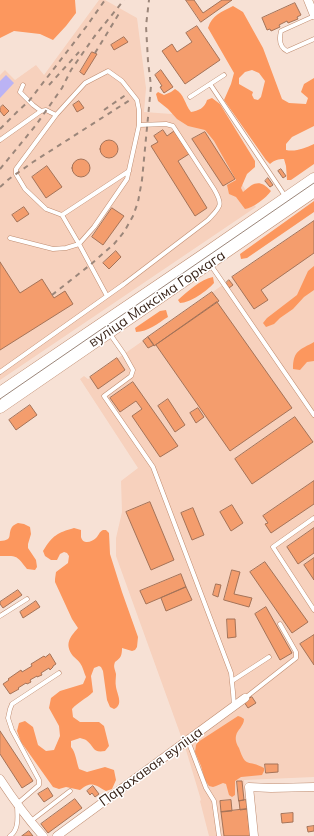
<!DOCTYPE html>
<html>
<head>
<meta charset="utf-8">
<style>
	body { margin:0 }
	canvas { display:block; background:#f7e1d5 }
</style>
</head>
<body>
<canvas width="314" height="836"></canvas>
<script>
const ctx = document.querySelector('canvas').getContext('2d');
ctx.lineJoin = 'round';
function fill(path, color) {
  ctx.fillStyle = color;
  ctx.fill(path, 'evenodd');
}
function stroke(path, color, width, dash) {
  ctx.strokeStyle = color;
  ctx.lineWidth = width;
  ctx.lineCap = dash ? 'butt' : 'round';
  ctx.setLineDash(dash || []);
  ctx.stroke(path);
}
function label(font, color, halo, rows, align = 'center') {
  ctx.font = font + ' Mulish,sans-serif';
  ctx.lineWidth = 3;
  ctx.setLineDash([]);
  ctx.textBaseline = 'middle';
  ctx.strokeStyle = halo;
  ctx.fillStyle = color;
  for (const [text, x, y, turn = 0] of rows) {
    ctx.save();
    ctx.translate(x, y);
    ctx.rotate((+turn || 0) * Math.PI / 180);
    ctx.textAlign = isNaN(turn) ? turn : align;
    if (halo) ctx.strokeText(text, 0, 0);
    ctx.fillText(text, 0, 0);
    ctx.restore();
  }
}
fill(new Path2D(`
	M99 0H105L137 18 146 88 144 112 200 116 256 207 0 380V75L5 70 15 80 36 65 44 75Z
	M314 221V777L244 780 250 836H209L200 801 201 800 186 750 116 556V538L122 512 121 481 138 468 80 379 84 376 88 379 90 378V377L117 358H118L124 354Z`), '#f7d1bd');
fill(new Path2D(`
	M0 0H75L76 13 66 26 53 40 40 34 14 31 0 38Z
	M233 6 243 12 263 48 282 99 289 103 306 104 308 98 301 92 304 84 314 78V126L292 137 286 144V150C296 152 305 148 314 144V164L291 180H287L286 166 284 159C279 159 274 160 270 164L266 160 224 100 231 84 234 73 208 28C212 15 221 12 233 6ZM252 70 259 73 265 81 261 97 258 100 254 99 252 95 253 92 239 84V78L245 72Z
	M175 89C185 95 184 103 191 112 198 111 205 108 207 100L212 98 220 104 255 161V167L247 174 241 188 243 192C254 182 260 179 271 191 266 198 253 208 245 209L236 197 229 194 227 185 236 180 214 141 205 130 188 126 177 119 168 109 158 101 156 94 158 92 164 95 171 92Z
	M314 201V212L247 258 241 259 240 254Z
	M314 266V290L304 297 293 309 280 318 274 324 266 327 263 323 267 318 297 295 308 271Z
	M213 277 214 283C207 291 190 303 180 303L178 300C187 292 201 279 213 277Z
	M166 310 168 317C158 323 148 332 136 332L135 328 160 311Z
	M314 342V361L307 362 300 370 293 369C293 350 300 350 314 342Z
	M18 523 24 524 30 527 31 534 28 544V548L36 560 37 567 35 570 27 569C16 555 18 556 0 556V541C14 540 7 535 12 527 13 525 16 524 18 523Z
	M74 528 81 530C81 533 81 535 81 537 83 545 92 542 96 538 99 535 99 532 103 530H106L109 533 110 554 122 592 138 637 137 647 135 650 132 651 122 648C122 655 121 658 115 662 113 667 115 669 116 674 116 678 115 682 116 687 117 694 124 705 114 709L110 707 107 700 103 671 101 667 99 666 94 668 91 676 93 692C86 699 78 702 72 709L73 717 80 722H99L104 726 109 746 105 751C92 753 95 747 86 740 85 739 82 739 80 738L71 741V747C76 753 76 761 79 769L87 772 105 767 114 770 116 780 112 789 106 791C94 784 91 781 80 790L66 787 59 789 53 787 21 742 17 731 19 723 25 721 33 727 38 745 46 751 54 750 60 736 59 726 49 708 51 698 60 691 83 684 86 677C84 673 83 667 80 663 78 660 75 658 73 656 64 644 70 637 78 628L72 619 55 582V579L56 572 68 563 69 556 67 553 64 552 60 554 57 560H51L45 556 43 551C53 535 57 533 74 528Z
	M238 716 241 717 244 719C244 726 237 730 236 736 235 740 237 745 239 748 246 769 248 759 264 768V771L262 775 241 777 235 781V795L232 797 229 795 226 784 223 783 216 786 213 787 209 786 205 780 201 766 195 752 196 745 198 742Z`), '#fc975e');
fill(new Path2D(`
	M6 75 14 83 0 98V81Z`), '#bbb3f4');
const building = new Path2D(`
	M186 0H194L203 13 222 0H232L201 22Z
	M295 3 301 15 297 17 298 19 288 23 287 21 279 25 280 27 271 31 270 29 267 30 262 18Z
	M197 26 220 60 185 84 162 51 172 44 177 52 192 42 186 33Z
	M124 37 128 42 114 50 111 45Z
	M92 52 97 54 84 75 80 72Z
	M161 70 173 87 164 93 160 87 162 86 155 75Z
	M79 101 84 108 77 112 73 105Z
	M3 105 9 111 4 116 0 111V108Z
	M163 130 167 136 174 131 189 154 178 161 207 208 195 216 151 146 158 142 154 136Z
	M205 132 235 179 223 186 192 139Z
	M100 149a9 9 0 1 1 18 0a9 9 0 1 1-18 0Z
	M72 168a9 9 0 1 1 18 0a9 9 0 1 1-18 0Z
	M47 166 62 187 46 198 32 177Z
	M281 169 286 176 283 178 278 171Z
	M268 178 273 185 270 187 265 181Z
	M24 207 29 214 17 222 12 215Z
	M112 208 124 216 103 245 92 237Z
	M314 221V253L261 290 268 300 254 309 232 277Z
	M116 251 121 257 109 269 103 263Z
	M0 262 20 293 42 279 54 298 65 291 73 304 0 350Z
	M229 280 233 285 229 288 226 283Z
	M212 292 219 301 154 346 148 337Z
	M217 302 292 408 230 451 156 345Z
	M148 337 154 345 148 348 143 341Z
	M117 358 125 370 98 389 90 377Z
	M133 382 178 446 160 457 132 416 142 409 136 401 120 412 110 398Z
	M168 399 185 425 175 432 158 406Z
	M30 405 37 415 16 430 9 420Z
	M198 408 204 417 196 423 190 413Z
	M295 417 313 442 252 484 235 459Z
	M314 481V504L271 533 265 524 268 523 263 516Z
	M150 502 174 560 151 570 126 512Z
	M232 505 243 523 231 531 220 512Z
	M193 508 204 535 192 540 181 513Z
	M314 528V553L298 564 287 547Z
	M314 558V580L304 565Z
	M265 562 308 622 292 633 250 572Z
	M232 570 240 572 234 594 252 598 249 607 224 600Z
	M181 574 186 587 146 604 140 591Z
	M216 584 221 585 218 597 213 595Z
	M186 587 192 600 166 611 161 598Z
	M18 590 22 595 3 608 0 604V602Z
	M36 601 40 607 23 618 20 612Z
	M266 607 292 653 280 660 255 614Z
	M227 619H235L236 637 228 638Z
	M314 635V665L300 644Z
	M50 654 56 664 53 666V667L50 670 49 668 41 673 42 675 37 677V676L30 680 31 682 27 684 26 683 18 688 19 689 10 694 3 684 9 680 8 679 21 670 22 672 32 666 31 664 44 656 45 657Z
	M252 697 256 703 248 708 244 702Z
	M0 731 33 781 22 788 0 754Z
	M265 764H278V772L266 773Z
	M237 781H242L244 800 239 801Z
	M93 786 99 794 95 797 92 793 90 795 87 791Z
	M48 788 53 796 44 802 38 794Z
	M75 799 82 808 48 833 41 824Z
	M231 800 232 811 221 812 220 801Z
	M246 800 247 809 240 810 239 801Z
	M247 809 250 836H224L221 812Z
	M293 813V822L282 823 281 814Z
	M314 826V831L308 832 307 827Z
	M29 831 33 836H22Z`);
fill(building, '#f49d6d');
stroke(building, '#a57358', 1);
const lane = new Path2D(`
	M314 16 281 31C279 39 279 47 287 51L314 39
	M210 84 285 196
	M23 85 20 92 33 105 41 111
	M190 97 224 75
	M0 140 41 111 46 110 56 115
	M10 238 53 249 66 248 79 244 94 227 127 179 139 125V110L137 100 122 81 108 71 85 83 56 115 16 169V174L25 189 46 209 62 215
	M210 264 314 415
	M107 296 79 244 62 215 129 171
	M110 334 124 354 133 370 131 376 104 396 153 467 231 673 233 692 234 706
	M0 372 124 284 208 220C220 207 224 206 214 189L173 126 166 124 139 125
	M314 518 273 547 314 610
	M0 616 27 599
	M232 681 269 657
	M245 698 296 658V652L280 624
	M187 741 190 746 206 788 214 801 219 836
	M31 821 70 791
	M10 836C20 829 17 815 17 804L39 785V780L12 730 8 718 10 709 12 704 59 673`);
const street = new Path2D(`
	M308 0 314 15
	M0 779C13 799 27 818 43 836
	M57 836 245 698
	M254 836 249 787 271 788 314 787`);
const secondary = new Path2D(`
	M0 393 204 255 314 179
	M0 407 314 191`);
stroke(lane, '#bf8c70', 5);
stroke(street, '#bf8c70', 9);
stroke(secondary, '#bf8c70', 13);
stroke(lane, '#fff', 4);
stroke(street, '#fff', 8);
stroke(secondary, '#fff', 12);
stroke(new Path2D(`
	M0 399 314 183`), '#9b867a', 1);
stroke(new Path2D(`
	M95 53 120 12
	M49 85 79 52
	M104 110 127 94
	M0 129 18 111 29 101 86 27 105 0
	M0 169 36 125 62 88 71 70 94 37 124 0
	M0 187 9 179 33 162 130 100
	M52 295 90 265 114 244 124 232 133 216 138 202 142 180 151 86 148 61 146 26 149 0`), '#9b867a', 2, [5, 5]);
label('14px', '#331e13', '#fff', [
	["вуліца Максіма Горкага",157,299,-34],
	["Парахавая вуліца",151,767,-36]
]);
</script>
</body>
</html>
